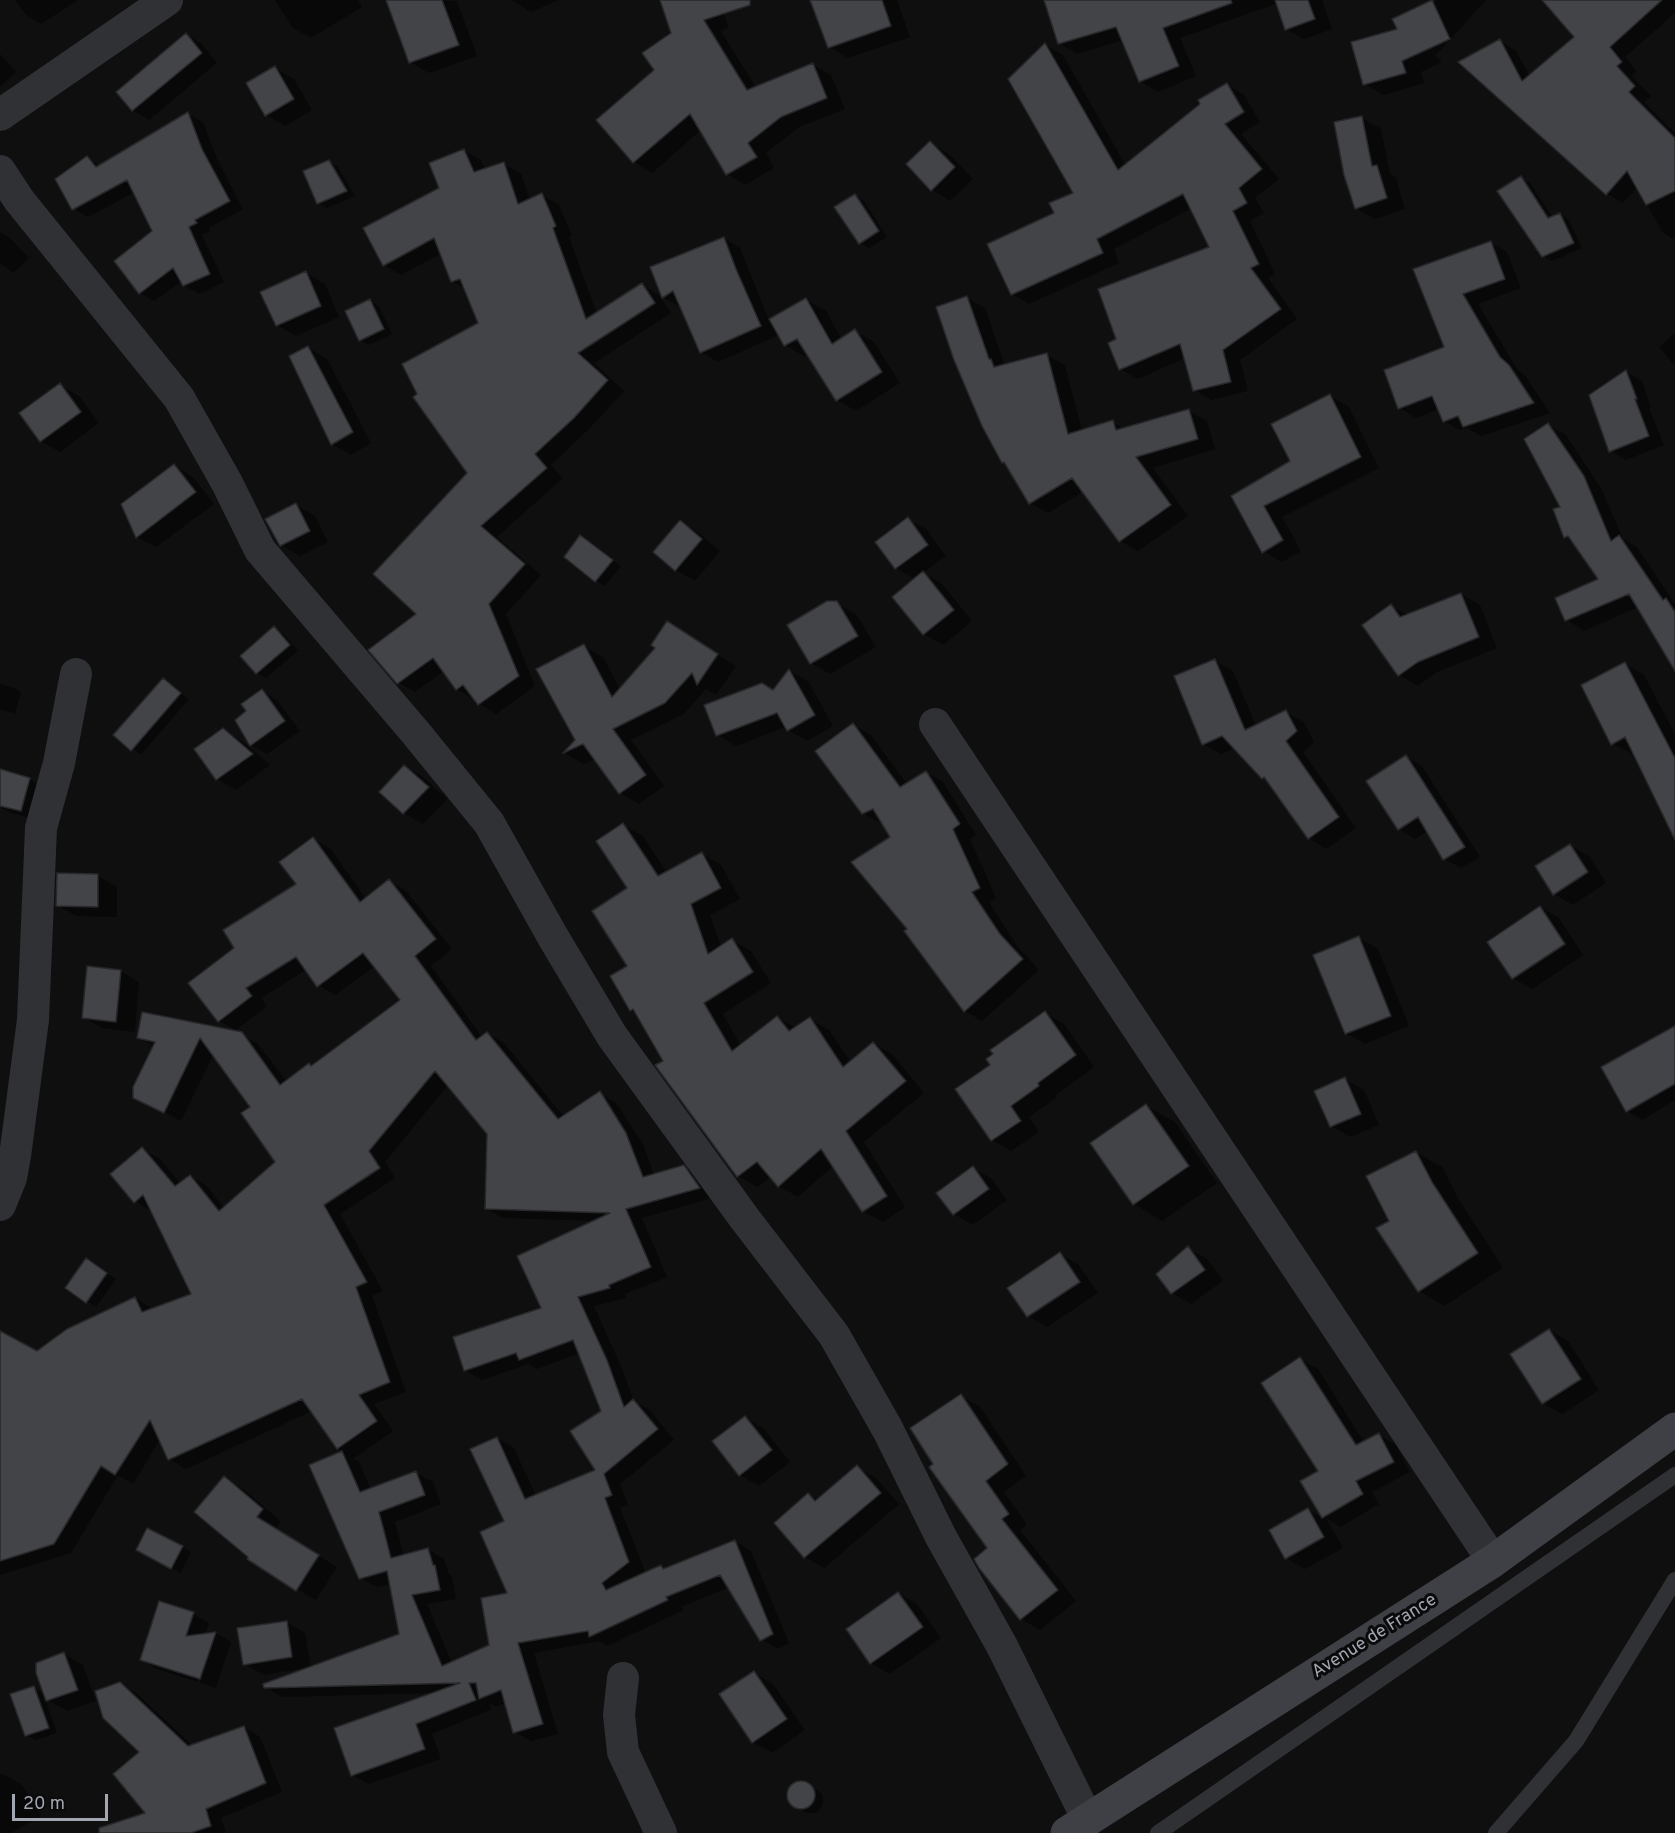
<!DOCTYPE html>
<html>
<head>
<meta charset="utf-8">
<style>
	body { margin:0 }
	#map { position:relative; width:1675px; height:1833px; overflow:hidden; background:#0f0f10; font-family:Overpass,sans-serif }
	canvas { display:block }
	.scale { position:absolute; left:12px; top:1794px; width:96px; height:27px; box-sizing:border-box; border:3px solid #a1a6b0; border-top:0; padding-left:8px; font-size:18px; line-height:21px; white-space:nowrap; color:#a1a6b0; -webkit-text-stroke:4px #0a0a0b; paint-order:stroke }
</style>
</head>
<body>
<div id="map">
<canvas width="1675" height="1833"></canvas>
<div class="scale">20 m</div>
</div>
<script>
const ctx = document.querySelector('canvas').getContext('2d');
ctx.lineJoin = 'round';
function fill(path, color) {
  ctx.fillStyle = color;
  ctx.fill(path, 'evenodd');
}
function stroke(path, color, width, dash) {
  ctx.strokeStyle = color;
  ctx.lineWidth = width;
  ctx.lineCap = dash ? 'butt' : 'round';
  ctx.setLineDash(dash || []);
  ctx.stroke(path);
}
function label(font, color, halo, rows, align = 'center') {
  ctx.font = font + ' Overpass,sans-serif';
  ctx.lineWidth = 6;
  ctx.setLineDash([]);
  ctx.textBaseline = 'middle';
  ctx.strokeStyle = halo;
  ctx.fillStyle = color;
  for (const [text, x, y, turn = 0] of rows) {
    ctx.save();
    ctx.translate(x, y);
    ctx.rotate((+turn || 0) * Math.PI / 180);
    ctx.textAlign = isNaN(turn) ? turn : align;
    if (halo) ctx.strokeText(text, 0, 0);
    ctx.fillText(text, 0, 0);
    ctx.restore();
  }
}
fill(new Path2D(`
	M15 0H78L41 24 26 15Z
	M275 0H358L362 7 311 38 292 27Z
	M416 0 457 1 477 56 429 73 410 62Z
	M511 0H559L531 12Z
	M661 0H719L729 28 721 31 756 88 813 65 831 75 845 109 799 127 766 153 774 168 745 185 727 174 701 130 652 173 634 162 598 120 656 70 673 33Z
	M812 0H897L910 37 848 58 829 47Z
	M1046 0H1322L1332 29 1304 39 1286 29 1278 3 1180 38 1196 76 1158 92 1140 81 1123 40 1077 54 1059 43Z
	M1437 0H1486L1435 56 1442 62 1421 72 1424 83 1384 95 1365 84 1399 30 1394 20Z
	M1544 0H1675V13L1625 57 1637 72 1632 76 1651 96 1644 102 1675 133V240L1662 232 1638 187 1623 203 1607 194 1460 62 1500 41 1516 51 1530 76 1576 37Z
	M186 34 202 44 217 63 149 120 133 110Z
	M1046 45 1063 55 1126 166 1227 85 1244 95 1260 122 1241 134 1279 179 1255 198 1264 213 1250 221 1275 274 1268 278 1297 319 1240 360 1248 391 1212 400 1194 390 1185 358 1138 379 1120 369 1118 340 1211 247 1192 208 1114 249 1119 263 1029 304 1012 294 1056 214 1076 194Z
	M0 54 16 72 0 87Z
	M275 68 294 79 312 110 285 126 266 115Z
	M188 114 203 122 217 159 243 209 209 228 210 231 202 235 224 282 199 294 184 285 182 281 154 301 140 293 153 231 135 192 88 217 73 208 87 158 100 166Z
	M1362 118 1381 129 1390 174 1396 178 1405 209 1375 219 1356 208Z
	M930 143 949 154 973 179 950 201 932 190Z
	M464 150 481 160 485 170 504 164 521 174 530 200 542 195 559 205 572 236 569 237 597 314 642 285 659 295 671 313 594 363 624 391 591 427 551 465 563 478 497 537 541 575 506 614 535 686 496 714 457 689 444 671 415 692 398 682 419 614 469 473 480 324 466 289 452 281 442 253 401 275 384 265 441 188Z
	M329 162 338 167 355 196 327 208 318 203Z
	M1521 178 1530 183 1553 218 1560 214 1569 220 1582 248 1552 261 1543 256Z
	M855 195 864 201 887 237 869 248 860 243Z
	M0 232 9 237 29 258 13 273 0 263Z
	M724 238 740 248 769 320 806 300 826 311 842 340 855 331 874 342 900 383 856 411 837 400 808 354 804 356 785 345 779 335 718 362 701 352 680 307 663 297 652 267Z
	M1490 242 1507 252 1521 288 1478 304 1517 369 1526 377 1550 413 1481 436 1467 428 1460 430 1444 421 1439 409 1416 418 1400 408 1446 347 1415 270Z
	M306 273 325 284 339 317 296 336 277 325Z
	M967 298 985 308 1005 366 1046 355 1065 365 1082 431 1112 422 1125 429 1189 411 1207 421 1215 449 1153 468 1188 516 1138 551 1120 541 1084 491 1048 513 1030 503 1007 465 1003 462Z
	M370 301 379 306 392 334 369 345 360 340Z
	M1675 333V366L1659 347Z
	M308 348 327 359 371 443 351 455 332 444Z
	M1626 372 1642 381 1651 407 1649 408 1664 445 1626 460 1611 451Z
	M60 385 79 396 99 423 60 452 41 441Z
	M1330 396 1349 407 1379 468 1282 517 1301 551 1282 562 1263 551 1233 497 1292 462Z
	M1548 425 1566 435 1601 488 1623 539 1637 547 1675 604V661L1638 607 1584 631 1567 620 1557 598 1600 580 1573 541 1565 537Z
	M174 466 193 477 214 504 156 547 137 537Z
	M296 505 315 516 328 542 300 556 281 545Z
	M908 519 927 530 946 556 923 573 942 584 972 621 943 645 924 634 915 579 896 568Z
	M680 522 699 533 720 551 695 581 676 570Z
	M581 537 621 566 605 586 596 581Z
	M1461 594 1480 605 1497 648 1437 672 1418 686 1399 675 1391 606 1408 615Z
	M836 603 856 614 876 647 830 674 811 663Z
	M667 623 736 666 716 695 706 689 684 714 631 740 664 786 639 804 620 793 595 759 584 764 566 754 576 740 584 646 603 657 620 690 658 648Z
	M274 628 283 633 298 651 266 678 257 673Z
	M1215 661 1233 671 1256 726 1286 712 1304 722 1314 742 1303 752 1356 828 1326 849 1309 838 1268 780 1263 777 1236 748 1221 754 1203 744Z
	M1625 664 1644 675 1675 734V840L1634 753 1632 754 1612 743Z
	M789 671 808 681 833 726 807 741 788 730 786 727 736 746 717 735 774 691Z
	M163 680 189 699 141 755 115 735Z
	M0 684 12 687 21 692 15 714 0 709Z
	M262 691 277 700 300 731 267 754 251 745 237 720 248 712Z
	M853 725 871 735 907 784 926 772 943 782 976 835 970 839 996 898 989 902 1017 946 1039 970 982 1021 965 1011 907 931 909 930 892 838 883 822 881 823 863 813Z
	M223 730 242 741 270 765 236 790 217 779Z
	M1406 757 1422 766 1480 857 1461 868 1444 859 1428 831 1415 839 1399 829Z
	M404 766 423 777 447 799 423 824 404 813Z
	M0 771 29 779 48 790 40 821 11 813 0 807Z
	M623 825 643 836 667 873 702 854 721 865 740 899 710 915 721 947 732 940 751 951 771 983 723 1014 741 1046 778 1018 796 1028 810 1019 829 1030 851 1062 873 1043 892 1054 924 1093 864 1142 905 1207 883 1222 863 1211 834 1165 798 1197 779 1186 771 1177 757 1187 738 1176 658 1066 665 1061 637 1013 631 1010 629 889Z
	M313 839 330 848 366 899 389 881 406 891 452 949 431 966 482 1037 487 1033 504 1043 564 1117 600 1093 616 1103 643 1144 654 1175 684 1167 701 1177 716 1197 642 1218 667 1277 625 1294 626 1298 594 1306 623 1371 634 1402 650 1410 674 1440 620 1484 628 1505 620 1508 646 1574 661 1567 665 1570 735 1541 751 1551 789 1643 778 1649 761 1639 730 1587 681 1607 684 1610 607 1646 599 1641 534 1653 558 1734 531 1741 515 1732 506 1703 496 1707 489 1703 492 1709 432 1734 441 1759 369 1784 352 1775 435 1693 282 1697 265 1687 305 1670V1668L264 1675 245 1664 286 1622 305 1633 311 1668 400 1635 391 1584 377 1587 361 1578 311 1465 343 1451 338 1448 312 1411 186 1469 169 1459 160 1439 133 1484 118 1475 71 1553 0 1575V1333L37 1353 135 1298 153 1309 193 1294 151 1211 135 1201 142 1149 159 1158 181 1184 190 1176 207 1186 224 1208 277 1163 252 1107 214 1054 181 1121 152 1106 155 1047 138 1037 241 1034 258 1044 287 1082 312 1067 402 1001 375 966 335 995 318 985 306 970 261 998 267 1006 236 1030 219 1021 236 949 298 885ZM448 1085 488 1134 486 1208 503 1218 597 1221 543 1309 465 1370 482 1380 528 1364 537 1369 580 1353 603 1412 597 1470 536 1496 514 1448 497 1438 506 1522 509 1594 491 1646 452 1663 427 1604 456 1599 452 1576 449 1574 444 1559 427 1549 404 1556 395 1522 441 1504 433 1482 416 1473 371 1490 359 1462 353 1459 393 1431 374 1404 406 1392 372 1296 383 1291 340 1214 395 1178 385 1162Z
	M1570 845 1589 856 1606 883 1573 905 1554 894Z
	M98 876 117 887V917L76 916 57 905Z
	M1540 907 1559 918 1583 955 1532 989 1513 978 1489 942Z
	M1359 938 1378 949 1409 1026 1365 1044 1346 1033Z
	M120 971 139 982 135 1032 102 1028 83 1017Z
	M1045 1013 1064 1024 1094 1067 1056 1095 1057 1097 1029 1117 1039 1132 1011 1151 992 1140V1065Z
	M1675 1027V1100L1642 1120 1627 1111Z
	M1345 1079 1364 1090 1379 1125 1350 1137 1331 1126Z
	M1146 1106 1175 1122 1217 1183 1162 1221 1134 1204Z
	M1416 1152 1442 1167 1458 1198 1503 1268 1444 1306 1419 1291 1391 1221Z
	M973 1168 992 1179 1007 1200 973 1225 954 1214Z
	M1188 1248 1207 1259 1223 1281 1191 1304 1172 1293Z
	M1060 1254 1079 1265 1098 1293 1047 1327 1028 1316Z
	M96 1265 116 1279 96 1307 67 1288Z
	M1549 1330 1568 1341 1599 1390 1562 1414 1543 1403Z
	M1300 1359 1318 1369 1364 1442 1379 1435 1396 1445 1410 1472 1372 1492 1379 1504 1341 1527 1326 1518 1343 1548 1305 1569 1286 1558 1308 1510 1325 1519 1303 1482 1320 1472Z
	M961 1396 980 1407 1026 1476 1004 1492 1027 1525 1020 1530 1076 1601 1040 1630 1021 1619 989 1548 935 1464Z
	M745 1418 764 1429 790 1462 759 1486 740 1475Z
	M857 1467 876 1478 899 1504 824 1568 805 1557 809 1495 818 1500Z
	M224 1478 243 1489 281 1521 275 1529 337 1567 316 1600 297 1589Z
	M182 1547 191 1552 181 1573 147 1554Z
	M898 1593 917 1604 941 1638 890 1674 871 1663Z
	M193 1614 209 1623 205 1635 216 1633 231 1642 216 1688 200 1682 213 1644H210L197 1682 157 1669 141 1659Z
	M64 1654 83 1665 96 1701 67 1711 45 1699 57 1733 36 1740 26 1735 34 1688 45 1694Z
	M754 1673 773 1684 805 1730 772 1753 753 1742Z
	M120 1684 136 1693 193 1746 244 1727 260 1737 282 1792 221 1818 226 1833H106L147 1814 142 1752Z
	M3 1774 22 1785 41 1816 11 1833H0V1775Z
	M796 1782H806L823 1795V1805L816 1813H806L789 1800V1790Z`), '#0007');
const building = new Path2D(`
	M386 0H442L459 45 409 63Z
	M660 0H750V5L704 20 747 90 813 63 827 98 781 117 748 143 757 157 726 175 690 114 633 163 596 120 654 70 642 53 671 33Z
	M810 0H882L891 26 828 48Z
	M1044 0H1231L1232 3 1163 28 1179 66 1139 82 1116 27 1058 44Z
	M1275 0H1308L1315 19 1285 30Z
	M1432 0 1450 39 1402 61 1406 73 1363 85 1351 42 1397 29 1392 19Z
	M1542 0H1662L1610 47 1622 62 1617 66 1635 86 1629 92 1675 138V191L1646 205 1627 171 1606 195 1458 62 1500 39 1522 81 1574 37Z
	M186 33 202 53 132 111 116 92Z
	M1045 43 1118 170 1200 104 1198 100 1227 83 1244 112 1225 124 1262 169 1239 188 1247 203 1233 211 1259 264 1251 268 1281 309 1223 350 1231 382 1193 391 1180 344 1119 370 1108 343 1116 339 1098 289 1209 247 1183 194 1097 239 1103 253 1011 295 987 244 1054 213 1049 203 1073 193 1008 79Z
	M275 66 294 99 265 116 246 83Z
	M188 112 202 149 230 201 195 220 197 223 189 227 210 274 183 286 173 268 139 294 114 261 152 231 127 180 72 210 55 179 87 156 96 167Z
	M1362 116 1372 166 1377 165 1387 198 1355 209 1344 175 1334 122Z
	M930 141 955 167 931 191 906 164Z
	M464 149 474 172 504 162 518 204 542 193 556 226 553 228 586 319 642 283 655 303 578 353 608 380 574 418 535 454 547 468 481 526 525 564 489 604 519 676 478 705 463 685 456 690 433 658 397 684 368 650 416 614 373 574 467 473 413 397 417 394 402 364 478 323 460 279 451 282 434 238 383 266 363 228 439 188 429 163Z
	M329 160 347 191 317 204 303 171Z
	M1521 176 1548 218 1560 213 1574 243 1542 257 1497 191Z
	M855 194 879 231 859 244 834 207Z
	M724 237 736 269 761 326 700 353 673 291 662 298 650 267Z
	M1491 241 1505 279 1463 294 1500 357 1509 365 1534 403 1463 427 1458 416 1443 422 1432 396 1398 409 1384 370 1444 347 1413 269Z
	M306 271 321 306 276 326 260 292Z
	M967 296 989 359H991L994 367 1047 353 1068 434 1113 420 1116 430 1189 409 1198 439 1136 457 1171 505 1119 542 1072 478 1029 504 1004 462 1002 463 982 426 954 360 936 307Z
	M806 298 832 344 855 329 882 372 836 401 797 339 784 346 769 319Z
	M370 299 384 329 359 341 345 311Z
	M308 346 353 432 331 445 289 356Z
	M1626 370 1637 399H1635L1649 436 1609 452 1589 395Z
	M60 383 81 412 40 442 19 413Z
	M1330 394 1361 457 1264 506 1283 540 1262 553 1231 496 1290 461 1271 424Z
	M1548 423 1584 476 1611 541 1619 535 1663 600 1666 598 1675 612V671L1629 594 1565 621 1555 598 1598 579 1568 536 1564 538 1553 509 1560 507 1524 439Z
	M174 464 196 492 136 538 121 504Z
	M296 503 310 531 280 546 265 519Z
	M908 517 928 545 895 569 875 542Z
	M680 520 702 539 675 571 653 552Z
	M580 535 613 560 595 582 564 557Z
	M923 571 954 610 923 635 892 597Z
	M1461 593 1479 637 1418 662 1398 676 1362 625 1391 604 1400 617Z
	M827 601H837L858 636 810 664 787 625Z
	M667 621 718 654 697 685 692 673 665 703 613 729 646 775 619 794 583 744 563 753 575 740 536 669 584 644 612 697 655 648 651 645Z
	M274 626 290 645 256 674 240 656Z
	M1215 659 1245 730 1286 710 1297 731 1286 741 1339 817 1308 839 1264 777 1262 779 1222 736 1202 745 1174 676Z
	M1625 662 1675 758V840L1625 737 1611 745 1581 685Z
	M789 669 815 715 787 731 777 713 716 736 704 705 762 683 773 690Z
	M163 678 181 693 131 751 113 735Z
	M262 689 285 721 250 746 235 720 246 711 241 704Z
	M853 723 900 787 926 771 960 824 953 829 980 888 972 892 1000 934 1023 959 964 1012 904 931 907 929 851 862 890 837 873 809 862 814 815 751Z
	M223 728 253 754 216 780 194 749Z
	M1406 755 1465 847 1443 860 1418 817 1398 830 1366 781Z
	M404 765 429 787 403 814 379 792Z
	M0 769 30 778 21 811 0 806Z
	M623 823 658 876 702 852 721 888 691 904 708 954 732 938 753 972 704 1003 732 1051 777 1016 789 1031 810 1017 843 1067 873 1042 906 1081 846 1131 887 1196 862 1212 821 1149 778 1187 757 1162 737 1177 655 1065 663 1061 633 1009 630 1011 610 976 627 966 592 911 627 888 596 841Z
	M313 837 360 902 389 879 436 939 415 956 476 1040 487 1032 558 1119 600 1091 626 1133 643 1177 684 1165 700 1188 626 1209 651 1267 609 1285 610 1288 578 1297 607 1360 624 1407 633 1399 658 1429 604 1474 612 1495 605 1498 629 1562 602 1583 606 1590 661 1565 663 1569 735 1540 773 1634 760 1641 720 1575 666 1597 668 1600 589 1637 588 1631 518 1643 543 1724 513 1733 501 1690 479 1699 476 1683H469L476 1700 416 1724 425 1749 351 1776 334 1728 460 1683 264 1688 263 1684 399 1634 387 1571 359 1579 309 1465 342 1451 360 1492 416 1471 425 1495 379 1512 391 1558 428 1548 433 1565H435L440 1590 412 1595 442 1666 489 1645 481 1598 507 1593 480 1532 504 1521 470 1449 497 1437 525 1499 595 1470 570 1431 601 1411 573 1340 519 1360 516 1353 464 1371 453 1337 541 1308 517 1256 610 1213 485 1209 487 1134 435 1071 369 1151 380 1168 324 1205 367 1282 356 1287 390 1382 359 1395 377 1421 337 1449 302 1399 168 1460 150 1420 115 1475 101 1466 54 1544 0 1561V1331L37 1351 67 1329 135 1297 142 1312 191 1294 143 1195 134 1203 110 1174 142 1147 175 1186 190 1175 219 1211 275 1162 241 1113 250 1107 200 1038 164 1113 133 1098V1087L155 1042 137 1038 142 1012 242 1032 280 1085 309 1063 311 1066 400 1000 363 953 317 987 296 957 246 988 252 996 218 1022 188 983 234 948 223 930 296 884 279 862Z
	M1570 844 1588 872 1553 895 1535 866Z
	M57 873 98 874V907L56 906Z
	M1540 906 1565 944 1512 979 1487 942Z
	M1359 936 1391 1016 1345 1034 1313 955Z
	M87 966 121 970 116 1022 82 1018Z
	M1045 1011 1076 1055 1038 1083 1039 1086 1011 1106 1021 1121 991 1141 955 1089 990 1065 986 1059 993 1054 990 1050Z
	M1675 1026V1084L1626 1112 1601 1067Z
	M1345 1077 1361 1114 1330 1127 1314 1091Z
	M1146 1104 1189 1166 1133 1205 1090 1143Z
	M1416 1151 1432 1182 1478 1253 1418 1292 1376 1228 1389 1221 1366 1176Z
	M973 1166 989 1189 953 1215 936 1193Z
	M1188 1246 1205 1270 1171 1294 1156 1274Z
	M1060 1252 1080 1282 1027 1317 1007 1288Z
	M86 1258 107 1273 86 1303 65 1288Z
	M1549 1329 1581 1379 1542 1404 1510 1354Z
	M1300 1357 1356 1445 1379 1433 1394 1462 1356 1481 1363 1494 1322 1518 1300 1481 1318 1471 1261 1383Z
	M961 1394 1008 1464 986 1481 1009 1514 1002 1519 1058 1590 1020 1620 979 1568 974 1559 987 1548 929 1467 933 1464 910 1428Z
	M745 1416 772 1450 739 1476 712 1441Z
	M857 1465 881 1493 804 1558 774 1523 808 1493 815 1501Z
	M224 1476 263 1509 257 1517 319 1555 296 1591 247 1559 248 1557 194 1512Z
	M1308 1508 1324 1537 1285 1559 1269 1530Z
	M147 1528 183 1546 171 1569 136 1550Z
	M898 1592 923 1627 870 1664 846 1629Z
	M159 1601 194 1612 186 1636 216 1632 200 1679 140 1660Z
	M287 1621 292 1657 243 1665 237 1628Z
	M64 1652 78 1690 46 1701 36 1673V1663Z
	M754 1671 787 1719 752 1743 719 1694Z
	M120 1682 188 1746 244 1726 266 1783 206 1809 211 1826 191 1833H99V1828L145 1813 113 1774 139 1752 103 1718 95 1691Z
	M34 1686 49 1728 25 1736 10 1694Z
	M787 1795a14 14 0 1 1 28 0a14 14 0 1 1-28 0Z`);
fill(building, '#434448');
stroke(building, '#29292c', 1.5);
stroke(new Path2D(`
	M1158 1833 1675 1475
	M1496 1833 1576 1741 1675 1580`), '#303135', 16);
stroke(new Path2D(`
	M0 115 167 0
	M0 171 19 200 179 398 227 483 260 550 415 732 489 823 553 937 612 1036 745 1219 834 1335 888 1430 941 1537 1002 1646 1088 1820
	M935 724 1493 1561
	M0 1205 11 1178 15 1156 33 1020 41 828 59 763 76 674
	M623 1678 619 1715 623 1752 661 1833`), '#303135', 32);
stroke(new Path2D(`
	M1067 1833 1493 1561 1675 1429`), '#3e4045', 33);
label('18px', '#a1a6b0', '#0a0a0b', [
	["Avenue de France",1375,1637,-32]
]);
</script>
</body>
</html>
